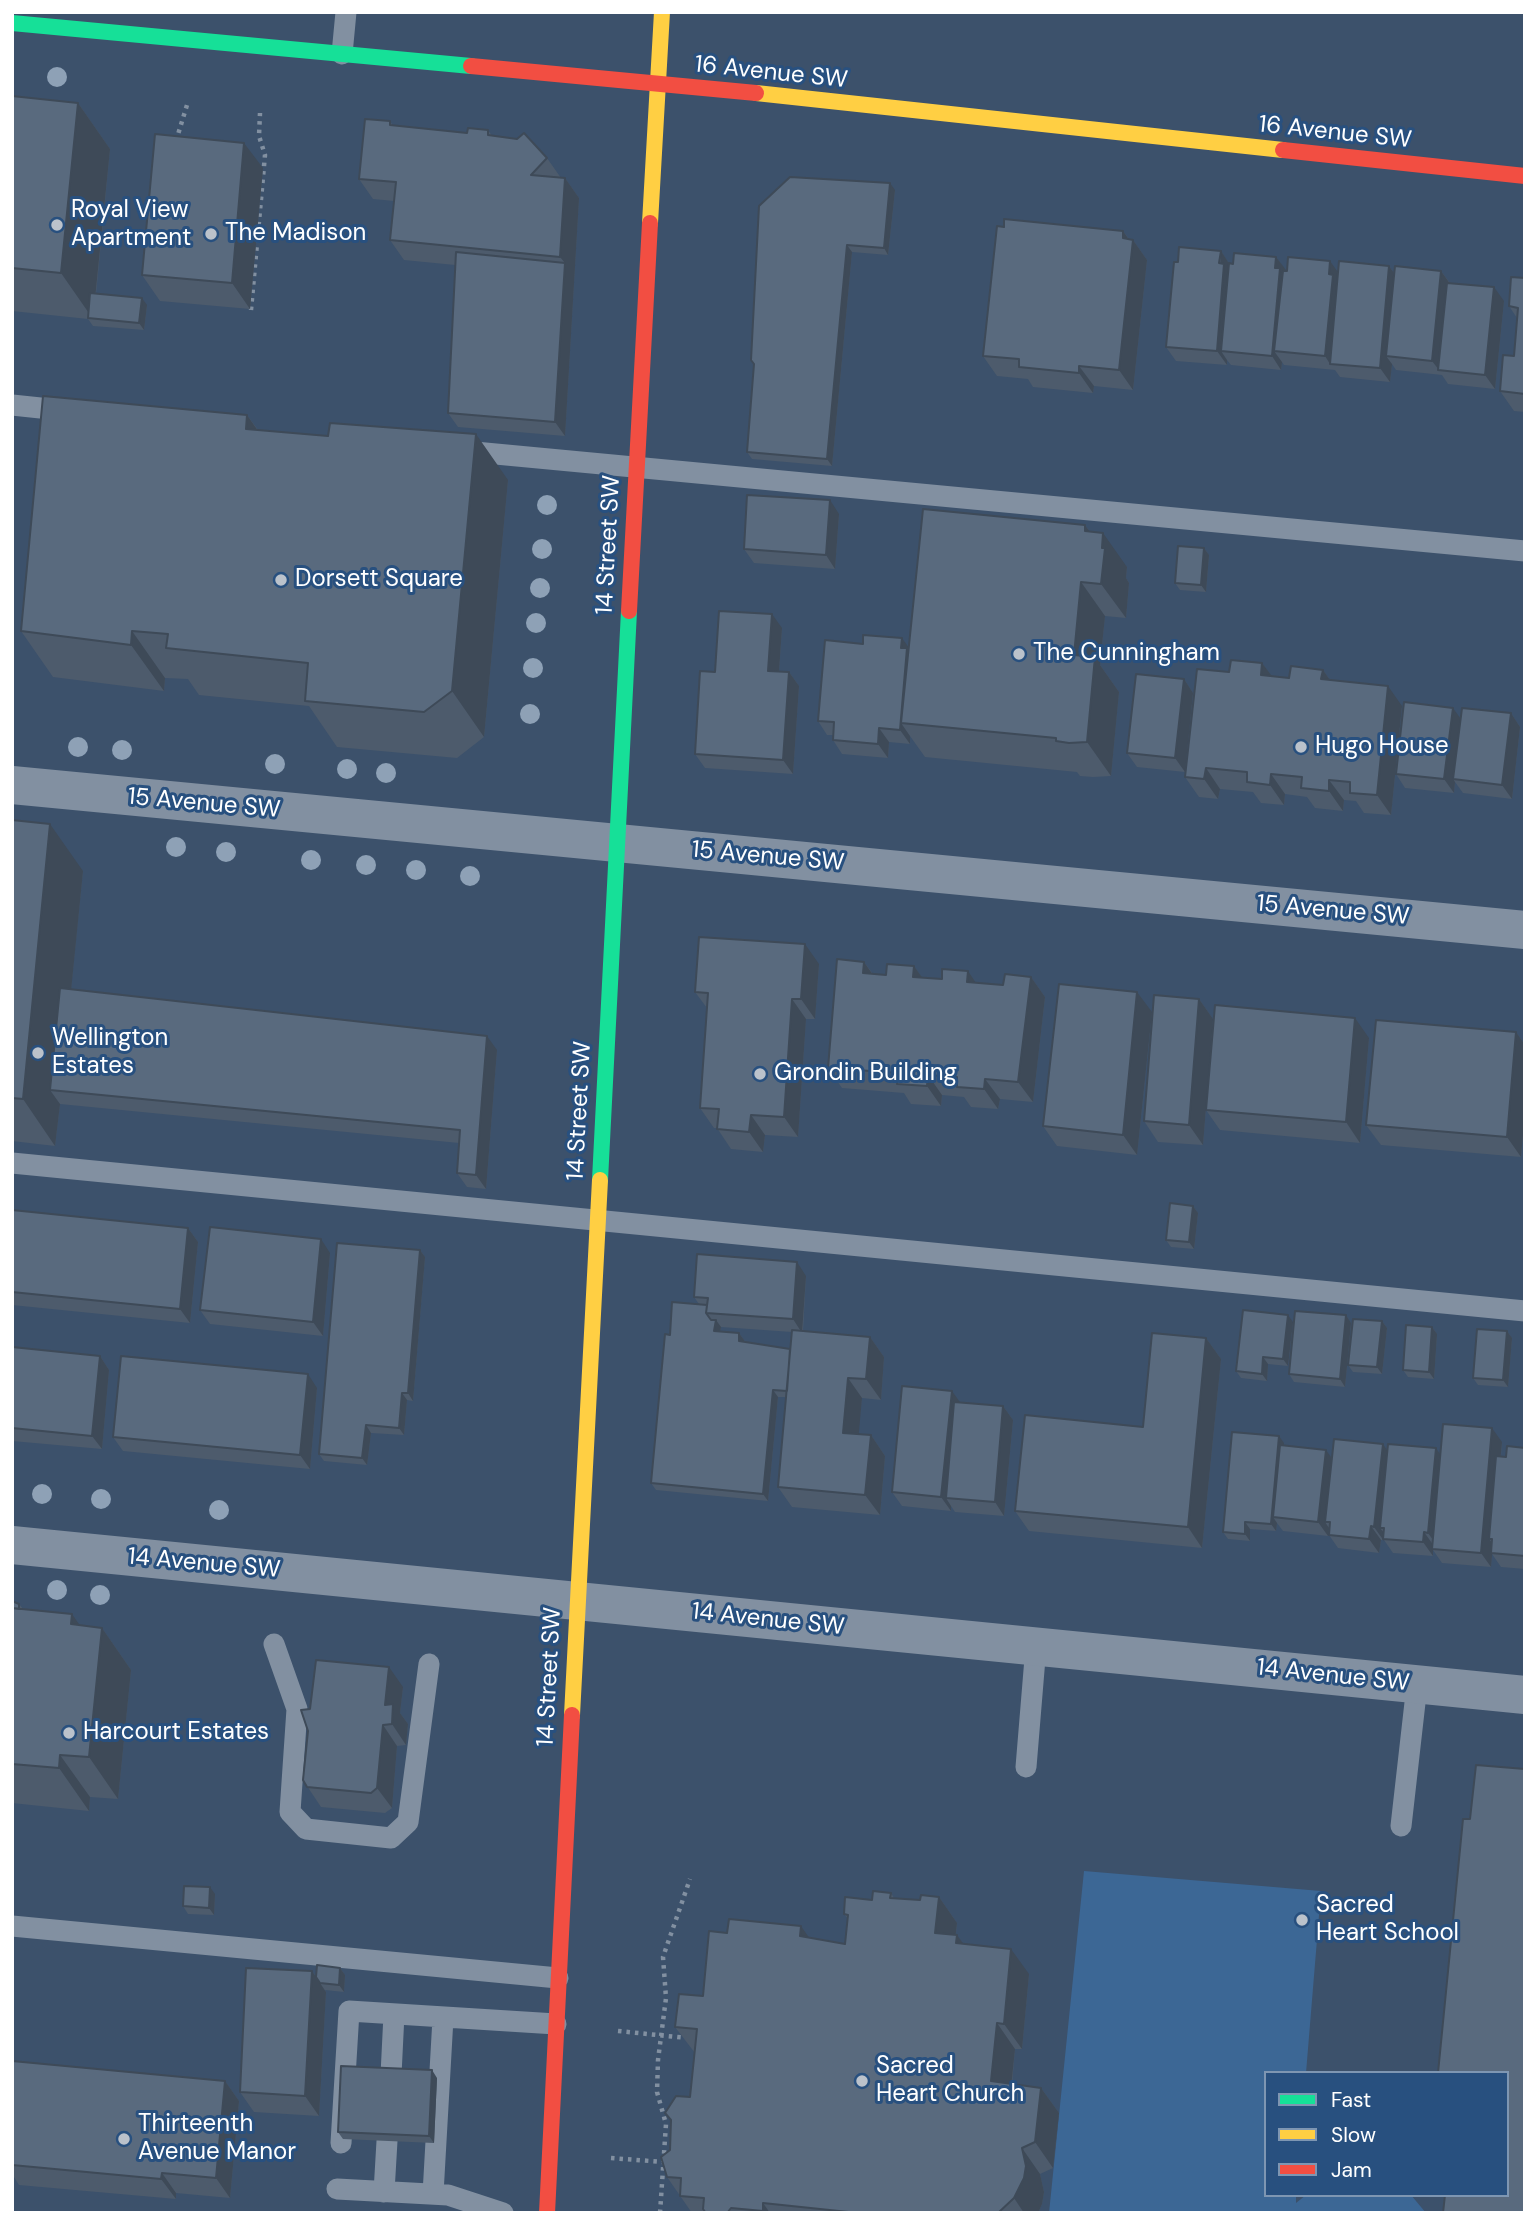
<!DOCTYPE html>
<html>
<head>
<meta charset="utf-8">
<style>
	body { margin:0 }
	#map { position:relative; width:1537px; height:2225px; overflow:hidden; background:#3c516b; font-family:"DM Sans",sans-serif }
	canvas { display:block }
	.frame { position:absolute; inset:0; border:14px solid #fff; pointer-events:none }
	.legend { position:absolute; left:1264px; top:2071px; width:245px; height:126px; box-sizing:border-box; background:#28507f; border:2px solid #7e96b2; margin:0; padding:9px 12px; list-style:none; font-size:21px; color:#fff }
	.legend li { display:flex; align-items:center; gap:14px; height:35px }
	.legend b { width:35px; border:2px solid #7e96b2 }
</style>
</head>
<body>
<div id="map">
<canvas width="1537" height="2225"></canvas>
<div class="frame"></div>
<ul class="legend">
<li><b style="height:9px;background:#16e098"></b>Fast</li>
<li><b style="height:9px;background:#ffcf43"></b>Slow</li>
<li><b style="height:9px;background:#f24e42"></b>Jam</li>
</ul>
</div>
<script>
const ctx = document.querySelector('canvas').getContext('2d');
ctx.lineJoin = 'round';
function fill(path, color) {
  ctx.fillStyle = color;
  ctx.fill(path, 'evenodd');
}
function stroke(path, color, width, dash) {
  ctx.strokeStyle = color;
  ctx.lineWidth = width;
  ctx.lineCap = dash ? 'butt' : 'round';
  ctx.setLineDash(dash || []);
  ctx.stroke(path);
}
function label(font, color, halo, rows, align = 'center') {
  ctx.font = font + ' "DM Sans",sans-serif';
  ctx.lineWidth = 6;
  ctx.setLineDash([]);
  ctx.textBaseline = 'middle';
  ctx.strokeStyle = halo;
  ctx.fillStyle = color;
  for (const [text, x, y, turn = 0] of rows) {
    ctx.save();
    ctx.translate(x, y);
    ctx.rotate((+turn || 0) * Math.PI / 180);
    ctx.textAlign = isNaN(turn) ? turn : align;
    if (halo) ctx.strokeText(text, 0, 0);
    ctx.fillText(text, 0, 0);
    ctx.restore();
  }
}
fill(new Path2D(`
	M1084 1871 1321 1891 1306 2073H1266V2195H1296V2203L1306 2195H1411L1426 2213H1049Z`), '#3c6795');
stroke(new Path2D(`
	M176 141 187 105
	M251 310 265 155 259 136 260 113
	M618 2031 687 2038
	M611 2158 663 2162
	M660 2213 666 2124 657 2092 658 2060 666 1998 663 1957 690 1879`), '#8290a1', 4.5, [3.5, 5]);
stroke(new Path2D(`
	M342 54 346 12
	M12 405 69 411
	M464 451 1525 551
	M12 1163 1525 1311
	M274 1644 297 1709 290 1812 306 1829 391 1838 408 1822 429 1664
	M1026 1767 1036 1646
	M1401 1826 1417 1685
	M12 1926 558 1978
	M391 2075 394 2014
	M341 2143 349 2011 556 2024
	M337 2189 448 2195 503 2213
	M384 2192 387 2141
	M433 2194 443 2018`), '#8290a1', 21);
stroke(new Path2D(`
	M12 785 1525 930
	M12 1545 1525 1695`), '#8290a1', 38);
stroke(new Path2D(`
	M12 23 471 66
	M600 1180 629 611`), '#16e098', 16);
stroke(new Path2D(`
	M756 93 1283 150
	M650 223 662 12
	M572 1715 600 1180`), '#ffcf43', 16);
stroke(new Path2D(`
	M471 66 756 93
	M1283 150 1525 176
	M629 611 650 223
	M547 2213 572 1715`), '#f24e42', 16);
ctx.fillStyle = '#8ea1b6';
for (const [x, y] of [
	[57,77],
	[547,505],
	[542,549],
	[540,588],
	[536,623],
	[533,668],
	[530,714],
	[78,747],
	[122,750],
	[275,764],
	[347,769],
	[386,773],
	[176,847],
	[226,852],
	[311,860],
	[366,865],
	[416,870],
	[470,876],
	[42,1494],
	[101,1499],
	[219,1510],
	[57,1590],
	[100,1595]
]) {
  ctx.beginPath();
  ctx.arc(x, y, 10, 0, 2 * Math.PI);
  ctx.fill();
}
fill(new Path2D(`
	M12 96 78 103 110 149 96 294 147 305 144 330 93 326 88 319 12 311Z
	M390 121 393 126 467 133 488 130 492 136 547 158 561 178H565L579 198 565 436 458 427 448 413 455 265 404 260 390 240 394 201 373 199 359 179Z
	M263 168 250 309 160 301 142 275Z
	M895 190 888 255 852 252 832 466 752 459 747 452 754 364 759 206Z
	M1123 231 1129 239 1133 240 1147 260 1133 390 1094 386 1093 393 1033 387 1028 379 997 376 983 356Z
	M1221 251 1229 264 1276 257 1286 271 1338 272 1389 266 1394 273 1441 271 1450 283 1504 301 1495 389 1448 384 1442 375 1396 370 1392 364 1390 382 1340 377 1335 370 1284 365 1282 362 1281 370 1231 365 1227 360V365L1176 361 1166 347 1178 262Z
	M1525 278V412L1514 411 1500 391 1514 356 1517 318 1509 306Z
	M247 415 258 430 508 480 484 737 457 758 337 747 309 706 199 695 188 679 165 678 164 691 53 677 21 631Z
	M839 514 835 569 754 563 744 549Z
	M1085 525 1090 532 1127 567 1126 578 1129 583 1126 618 1105 616 1100 665 1119 692 1111 776 1093 777 1080 776 1077 772 925 757 910 736V744L889 742 888 758 842 754 833 740V735H827L818 721 909 648Z
	M1204 548 1209 555 1206 592 1180 590 1175 583Z
	M782 628 779 672H789L799 686 793 774 705 768 695 754 715 672Z
	M1262 663 1271 676 1289 678 1323 670 1330 680 1402 706 1391 815 1364 813 1356 801 1344 800 1343 811 1315 808 1307 797 1285 794 1284 805 1261 803 1253 792 1220 789 1218 799 1199 797 1185 777 1229 672Z
	M1184 679 1193 693 1185 772 1137 767 1127 753Z
	M1511 713 1520 727 1512 799 1463 793 1455 782 1454 793 1405 788 1396 774 1460 719Z
	M12 820 83 871 71 989 497 1050 486 1189 467 1187 457 1173 459 1143 60 1104 55 1146 12 1141Z
	M864 962 873 974 886 975 914 966 922 978 1003 985 1031 977 1045 997 1033 1102 1000 1099 998 1109 971 1107 964 1097 942 1095 941 1106 911 1104 904 1093 842 1088 828 1068Z
	M819 964 815 1019H806L798 1137 765 1135 763 1152 731 1149 717 1128H714L700 1108 707 1008 695 992Z
	M1199 999 1213 1019 1203 1145 1158 1142 1144 1121Z
	M1152 1012 1137 1155 1057 1146 1043 1126Z
	M1516 1032 1525 1045V1112L1521 1157 1381 1145 1366 1125Z
	M1369 1038 1360 1143 1220 1130 1206 1110Z
	M1193 1206 1198 1213 1194 1249 1171 1247 1166 1240Z
	M12 1210 188 1228 198 1242 190 1323 12 1305Z
	M420 1250 425 1257 413 1401 407 1400 404 1435 371 1433 367 1465 324 1461 319 1454Z
	M330 1253 323 1336 210 1324 200 1310Z
	M806 1276 803 1331 870 1337 884 1357 881 1400 862 1398 858 1434 871 1435 885 1456 880 1515 792 1507 778 1487 786 1397H778L768 1501 656 1490 651 1483 670 1335 699 1304 694 1297ZM721 1327 792 1332 790 1349 744 1342V1340L739 1333 720 1331Z
	M1346 1315 1351 1323 1345 1387 1294 1382 1289 1374Z
	M1382 1321 1387 1328 1382 1374 1353 1372 1348 1365Z
	M1293 1322 1288 1366 1268 1364 1267 1381 1241 1378 1236 1371Z
	M1432 1327 1437 1334 1434 1379 1408 1377 1403 1370Z
	M1507 1331 1512 1338 1508 1387 1478 1385 1473 1378Z
	M1206 1338 1221 1359 1202 1548 1029 1531 1015 1511 1143 1427Z
	M12 1347 100 1356 109 1370 102 1449 12 1441Z
	M317 1388 310 1469 123 1451 113 1437Z
	M960 1402 1003 1406 1013 1420 1004 1516 955 1512 951 1506V1511L902 1506 892 1492Z
	M1502 1442 1501 1456 1506 1457 1525 1448V1569L1501 1567 1492 1554 1491 1567 1442 1563 1433 1550V1556L1393 1553 1384 1540H1381L1379 1553 1338 1548 1329 1535V1528L1328 1536 1283 1531 1277 1523 1276 1531 1250 1529V1541L1228 1539 1223 1532 1284 1443V1446L1332 1458 1387 1451 1440 1455Z
	M12 1601 19 1604 23 1609 80 1625 102 1628 131 1670 118 1799 90 1797 89 1811 12 1803Z
	M403 1687 400 1713 408 1724 406 1745 397 1746 392 1808 385 1813 321 1807 303 1780 310 1709Z
	M891 1893 894 1898 920 1900 939 1897 957 1923 956 1934 963 1944 1029 1974 1022 2049H1015L1012 2084 1041 2088 1059 2113 1053 2168 1040 2174 1044 2192 1042 2204 1038 2213H692L667 2177 671 2121 665 2113 690 2097 695 2053 675 2027 703 1996 727 1933 808 1937 845 1944 848 1919 844 1914 872 1900Z
	M215 1894 214 1915 188 1914 183 1906Z
	M340 1968 345 1975 344 1992 325 1990 326 1992 319 2116 254 2112 240 2092 312 1971 316 1977Z
	M12 2061 225 2081 239 2101 230 2198 176 2193V2199L19 2185 14 2177H12Z
	M437 2078 434 2143 343 2139 338 2132Z`), '#4d5b6c');
fill(new Path2D(`
	M78 103 110 149 93 319 61 273Z
	M244 143 263 168 250 309 232 283Z
	M565 178 579 198 565 436 555 422 565 263 560 257Z
	M890 183 895 190 888 255 884 248Z
	M1123 231 1132 244 1133 240 1147 260 1133 390 1119 370Z
	M847 245 852 252 832 466 827 459Z
	M1221 251 1230 265 1221 351 1227 360V365L1217 351Z
	M1276 257 1286 270 1274 351 1282 362 1281 370 1272 356Z
	M1330 261 1340 275 1330 364 1325 356Z
	M1389 266 1399 280 1386 356 1392 364 1390 382 1380 368Z
	M1441 271 1451 285 1439 370 1432 361Z
	M1494 287 1504 301 1495 389 1485 375Z
	M142 298 147 305 144 330 139 323Z
	M1079 366 1094 386 1093 393 1079 373Z
	M247 415 279 461 246 429Z
	M476 434 508 480 484 737 452 691Z
	M830 500 839 514 835 569 826 555Z
	M1085 525 1105 553 1102 548 1103 533 1127 567 1126 578 1129 583 1126 618 1101 584 1085 531Z
	M1204 548 1209 555 1206 592 1201 585Z
	M1081 582 1105 616 1100 665 1119 692 1111 776 1087 742 1074 655Z
	M772 614 782 628 778 685 768 671Z
	M132 631 165 678 164 691 131 645Z
	M902 638 912 652 901 723 910 736V744L900 730Z
	M1262 663 1277 683 1261 675Z
	M1323 670 1337 690 1321 679Z
	M789 672 799 686 793 774 783 760Z
	M1184 679 1193 693 1185 772 1175 758Z
	M1388 686 1402 706 1391 815 1377 795Z
	M1453 708 1463 722 1453 779 1455 782 1454 793 1444 779Z
	M1511 713 1520 727 1512 799 1502 785Z
	M879 728 889 742 888 758 878 744Z
	M1206 768 1220 789 1218 799 1204 779Z
	M1271 774 1285 794 1284 805 1270 785Z
	M1329 780 1344 800 1343 811 1329 791Z
	M50 824 83 871 61 1091 50 1090 60 1104 55 1146 23 1099Z
	M805 944 819 964 815 1019 801 999Z
	M864 962 878 982 863 973Z
	M914 966 928 986 913 977Z
	M968 971 982 992 967 982Z
	M1031 977 1045 997 1033 1102 1018 1082Z
	M1137 992 1152 1012 1137 1155 1123 1135Z
	M792 999 806 1019 798 1137 784 1117Z
	M1199 999 1213 1019 1203 1145 1189 1125Z
	M1355 1018 1369 1038 1360 1143 1346 1122Z
	M1516 1032 1525 1045V1112L1521 1157 1507 1137Z
	M487 1036 497 1050 486 1189 476 1175Z
	M928 1075 942 1095 941 1106 927 1086Z
	M985 1079 1000 1099 998 1109 984 1089Z
	M751 1115 765 1135 763 1152 749 1132Z
	M1193 1206 1198 1213 1194 1249 1189 1242Z
	M188 1228 198 1242 190 1323 180 1309Z
	M321 1239 330 1253 323 1336 313 1322Z
	M420 1250 425 1257 413 1401 408 1393Z
	M797 1262 806 1276 802 1333 793 1319Z
	M1288 1315 1293 1322 1288 1366 1283 1359Z
	M1346 1315 1351 1323 1345 1387 1340 1379Z
	M716 1320 721 1327 719 1338 714 1331Z
	M1382 1321 1387 1328 1382 1374 1377 1367Z
	M1432 1327 1437 1334 1434 1379 1429 1372Z
	M1507 1331 1512 1338 1508 1387 1503 1380Z
	M739 1333 744 1340V1348L739 1341Z
	M870 1337 884 1357 881 1400 866 1379Z
	M1206 1338 1221 1359 1202 1548 1188 1527Z
	M100 1356 109 1370 102 1449 92 1436Z
	M1263 1357 1268 1364 1267 1381 1262 1374Z
	M308 1374 317 1388 310 1469 300 1455Z
	M848 1378 862 1398 857 1453 843 1433Z
	M773 1390 778 1397 768 1501 763 1494Z
	M952 1391 962 1405 946 1498 951 1506V1511L941 1497Z
	M402 1393 407 1400 404 1435 399 1428Z
	M1003 1406 1013 1420 1004 1516 995 1502Z
	M366 1425 371 1433 367 1465 362 1458Z
	M1492 1428 1502 1442 1493 1540 1492 1539H1489L1493 1544 1491 1567 1481 1553Z
	M871 1435 885 1456 880 1515 865 1495Z
	M1279 1436 1284 1443 1277 1518 1273 1517 1277 1523 1276 1531 1271 1524Z
	M1383 1444 1392 1458 1384 1528H1380L1385 1534 1384 1541 1374 1527Z
	M1436 1448 1445 1462 1438 1547 1428 1533Z
	M1326 1450 1336 1464 1325 1522 1329 1528 1328 1536 1318 1522Z
	M1245 1522 1250 1529V1541L1245 1534Z
	M1371 1526 1381 1540 1379 1553 1369 1539Z
	M1424 1532 1434 1546 1432 1549 1433 1550V1556L1423 1542Z
	M72 1614 99 1653 102 1628 131 1670 118 1799 89 1757 71 1624Z
	M389 1667 403 1687 400 1713 408 1724 406 1745 392 1724 385 1705Z
	M383 1725 397 1746 392 1808 377 1788Z
	M60 1755 90 1797 89 1811 59 1768Z
	M210 1887 215 1894 214 1915 209 1908Z
	M939 1897 957 1923 953 1958 935 1933Z
	M801 1926 819 1952 800 1936Z
	M957 1935 975 1960 956 1943Z
	M1011 1949 1029 1974 1022 2049 1004 2024Z
	M340 1968 345 1975 344 1992 339 1985Z
	M312 1971 326 1992 319 2116 305 2096Z
	M997 2023 1015 2049 1009 2107 991 2081Z
	M432 2070 437 2078 434 2143 429 2136Z
	M225 2081 239 2101 230 2198 216 2178Z
	M1041 2088 1059 2113 1053 2168 1035 2142Z
	M1022 2148 1040 2174 1044 2192 1042 2204 1038 2213H1024L1014 2198Z
	M162 2173 176 2193V2199L161 2179Z
	M763 2203 770 2213H764L763 2211Z`), '#3e4a58');
const building = new Path2D(`
	M12 96 78 103 61 273 12 268Z
	M365 119 390 121V125L467 133 468 128 488 130V135L517 139 524 133 547 158 531 175 565 178 560 257 390 240 396 182 359 179Z
	M155 134 244 143 232 283 142 275Z
	M790 177 890 183 884 248 847 245 827 459 747 452 754 364 751 360 759 206Z
	M1004 219 1123 231V238L1133 240 1119 370 1079 366V373L1019 367V359L983 356 997 226 1004 227Z
	M1179 247 1221 251 1219 263 1224 264 1217 351 1166 347 1174 262H1178Z
	M456 252 565 263 555 422 448 413Z
	M1234 253 1276 257 1275 268H1280L1272 356 1221 351 1229 263 1233 264Z
	M1288 257 1330 261 1329 274 1333 275 1325 356 1274 351 1283 271H1287Z
	M1339 261 1389 266 1380 368 1330 364Z
	M1395 266 1441 271 1432 361 1386 356Z
	M1511 277 1525 278V394L1500 391 1503 355 1514 356 1518 308 1509 306Z
	M1447 283 1494 287 1485 375 1438 370Z
	M90 293 142 298 139 323 88 318Z
	M43 396 247 415 246 429 328 436 330 423 476 434 452 691 424 712 305 701 308 663 166 648 168 634 132 631 131 645 21 631Z
	M747 495 830 500 826 555 744 549Z
	M923 509 1085 525V531L1103 533 1102 548H1105L1101 584 1081 582 1074 655 1095 657 1087 742 1069 743 1056 741V738L901 723Z
	M1178 546 1204 548 1201 585 1175 583Z
	M719 611 772 614 768 671 789 672 783 760 695 754 700 671 715 672Z
	M863 635 902 638 901 648H907L900 730 879 728 878 744 833 740 834 722 818 721 825 640 863 644Z
	M1231 660 1262 663 1261 675 1289 678 1291 666 1323 670 1321 679 1388 686 1377 795 1350 793V782L1329 780V791L1301 788 1302 777 1271 774 1270 785 1247 782V772L1206 768 1204 779 1185 777 1197 669 1229 672Z
	M1136 674 1184 679 1175 758 1127 753Z
	M1404 702 1453 708 1444 779 1396 774Z
	M1462 708 1511 713 1502 785 1453 779Z
	M12 820 50 824 23 1099 12 1098Z
	M699 937 805 944 801 999H792L784 1117 751 1115 749 1132 717 1129 719 1109 700 1108 708 993 695 992Z
	M837 959 864 962 863 973 886 975 887 964 914 966 913 977 942 979V969L968 971 967 982 1003 985 1005 974 1031 977 1018 1082 985 1079 984 1089 957 1087V1077L928 1075 927 1086 897 1084 899 1073 828 1068Z
	M1059 984 1137 992 1123 1135 1043 1126Z
	M60 988 487 1036 476 1175 457 1173 460 1130 50 1090Z
	M1154 995 1199 999 1189 1125 1144 1121Z
	M1215 1005 1355 1018 1346 1122 1206 1110Z
	M1376 1020 1516 1032 1507 1137 1366 1125Z
	M1170 1203 1193 1206 1189 1242 1166 1240Z
	M12 1210 188 1228 180 1309 12 1292Z
	M210 1227 321 1239 313 1322 200 1310Z
	M337 1243 420 1250 408 1393H402L399 1428 366 1425 362 1458 319 1454Z
	M697 1254 797 1262 793 1319 706 1313 708 1298 694 1297Z
	M672 1302 707 1305 706 1313 711 1320H716L714 1331 739 1333V1341L790 1349 787 1391 773 1390 763 1494 651 1483 665 1334 670 1335Z
	M1243 1310 1288 1315 1283 1359 1263 1357 1262 1374 1236 1371Z
	M1295 1311 1346 1315 1340 1379 1289 1374Z
	M1353 1319 1382 1321 1377 1367 1348 1365Z
	M1406 1325 1432 1327 1429 1372 1403 1370Z
	M1477 1329 1507 1331 1503 1380 1473 1378Z
	M792 1330 870 1337 866 1379 848 1378 843 1433 871 1435 865 1495 778 1487Z
	M1152 1333 1206 1338 1188 1527 1015 1511 1025 1415 1143 1427Z
	M12 1347 100 1356 92 1436 12 1428Z
	M121 1356 308 1374 300 1455 113 1437Z
	M902 1386 952 1391 941 1497 892 1492Z
	M954 1402 1003 1406 995 1502 946 1498Z
	M1443 1424 1492 1428 1481 1553 1432 1549Z
	M1232 1432 1279 1436 1271 1524 1245 1522V1534L1223 1532Z
	M1334 1439 1383 1444 1374 1527 1371 1526 1369 1539 1329 1535 1330 1522H1325Z
	M1388 1444 1436 1448 1428 1533 1424 1532 1423 1542 1383 1539 1384 1528H1380Z
	M1280 1445 1326 1450 1318 1522 1273 1517Z
	M1507 1446 1525 1448V1556L1491 1553 1492 1539H1489L1496 1456 1506 1457Z
	M12 1601 19 1604V1609L12 1608Z
	M12 1608 72 1614 71 1624 102 1628 89 1757 60 1755 59 1768 12 1764Z
	M316 1660 389 1667 385 1705 393 1704 392 1724 383 1725 377 1788 371 1793 307 1787 303 1780 308 1731 301 1710 310 1709Z
	M1476 1765 1525 1769V2213H1443L1445 2195H1507V2073H1438L1463 1819H1470Z
	M184 1886 210 1887 209 1908 183 1906Z
	M873 1891 891 1893 890 1898 920 1900 921 1895 939 1897 935 1933 957 1935 956 1943 1011 1949 1004 2024 997 2023 991 2081 1041 2088 1035 2142 1022 2148 1026 2166 1024 2178 1014 2198 998 2213H858L763 2203V2211L731 2208 727 2213H706L703 2209 704 2198 680 2196 681 2178 667 2177 661 2157 670 2150 671 2120 665 2113 676 2096 690 2097 697 2029 675 2027 679 1994 703 1996 709 1931 727 1933 729 1919 801 1926 800 1936 845 1944 848 1915 844 1914 845 1897 872 1900Z
	M317 1965 340 1968 339 1985 320 1983 316 1977Z
	M246 1968 312 1971 305 2096 240 2092Z
	M12 2061 225 2081 216 2178 162 2173 161 2179 12 2165Z
	M341 2066 432 2070 429 2136 338 2132Z`);
fill(building, '#596a7e');
stroke(building, '#3e4a58', 2);
for (const [x, y, r, color] of [
	[57,225,7,"#bbc2cb"],
	[211,234,7,"#bbc2cb"],
	[281,580,7,"#bbc2cb"],
	[1019,654,7,"#bbc2cb"],
	[1301,747,7,"#bbc2cb"],
	[38,1053,7,"#bbc2cb"],
	[760,1074,7,"#bbc2cb"],
	[69,1733,7,"#bbc2cb"],
	[1302,1920,7,"#bbc2cb"],
	[862,2081,7,"#bbc2cb"],
	[124,2139,7,"#bbc2cb"]
]) {
  const dot = new Path2D();
  dot.arc(x, y, r, 0, 2 * Math.PI);
  ctx.fillStyle = color;
  ctx.fill(dot);
  stroke(dot, '#28507f', 2.5);
}
label('24px', '#fff', '#28507f', [
	["16 Avenue SW",771,73,6],
	["16 Avenue SW",1335,133,6],
	["14 Street SW",609,545,-87],
	["15 Avenue SW",204,804,5],
	["15 Avenue SW",768,857,5],
	["15 Avenue SW",1333,911,5],
	["14 Street SW",580,1111,-87],
	["14 Avenue SW",204,1564,5],
	["14 Avenue SW",768,1620,6],
	["14 Avenue SW",1333,1676,6],
	["14 Street SW",550,1677,-87]
]);
label('24px', '#fff', '#28507f', [
	["Royal View",71,211],
	["Apartment",71,239],
	["The Madison",225,234],
	["Dorsett Square",295,580],
	["The Cunningham",1033,654],
	["Hugo House",1315,747],
	["Wellington",52,1039],
	["Estates",52,1067],
	["Grondin Building",774,1074],
	["Harcourt Estates",83,1733],
	["Sacred",1316,1906],
	["Heart School",1316,1934],
	["Sacred",876,2067],
	["Heart Church",876,2095],
	["Thirteenth",138,2125],
	["Avenue Manor",138,2153]
], 'left');
</script>
</body>
</html>
